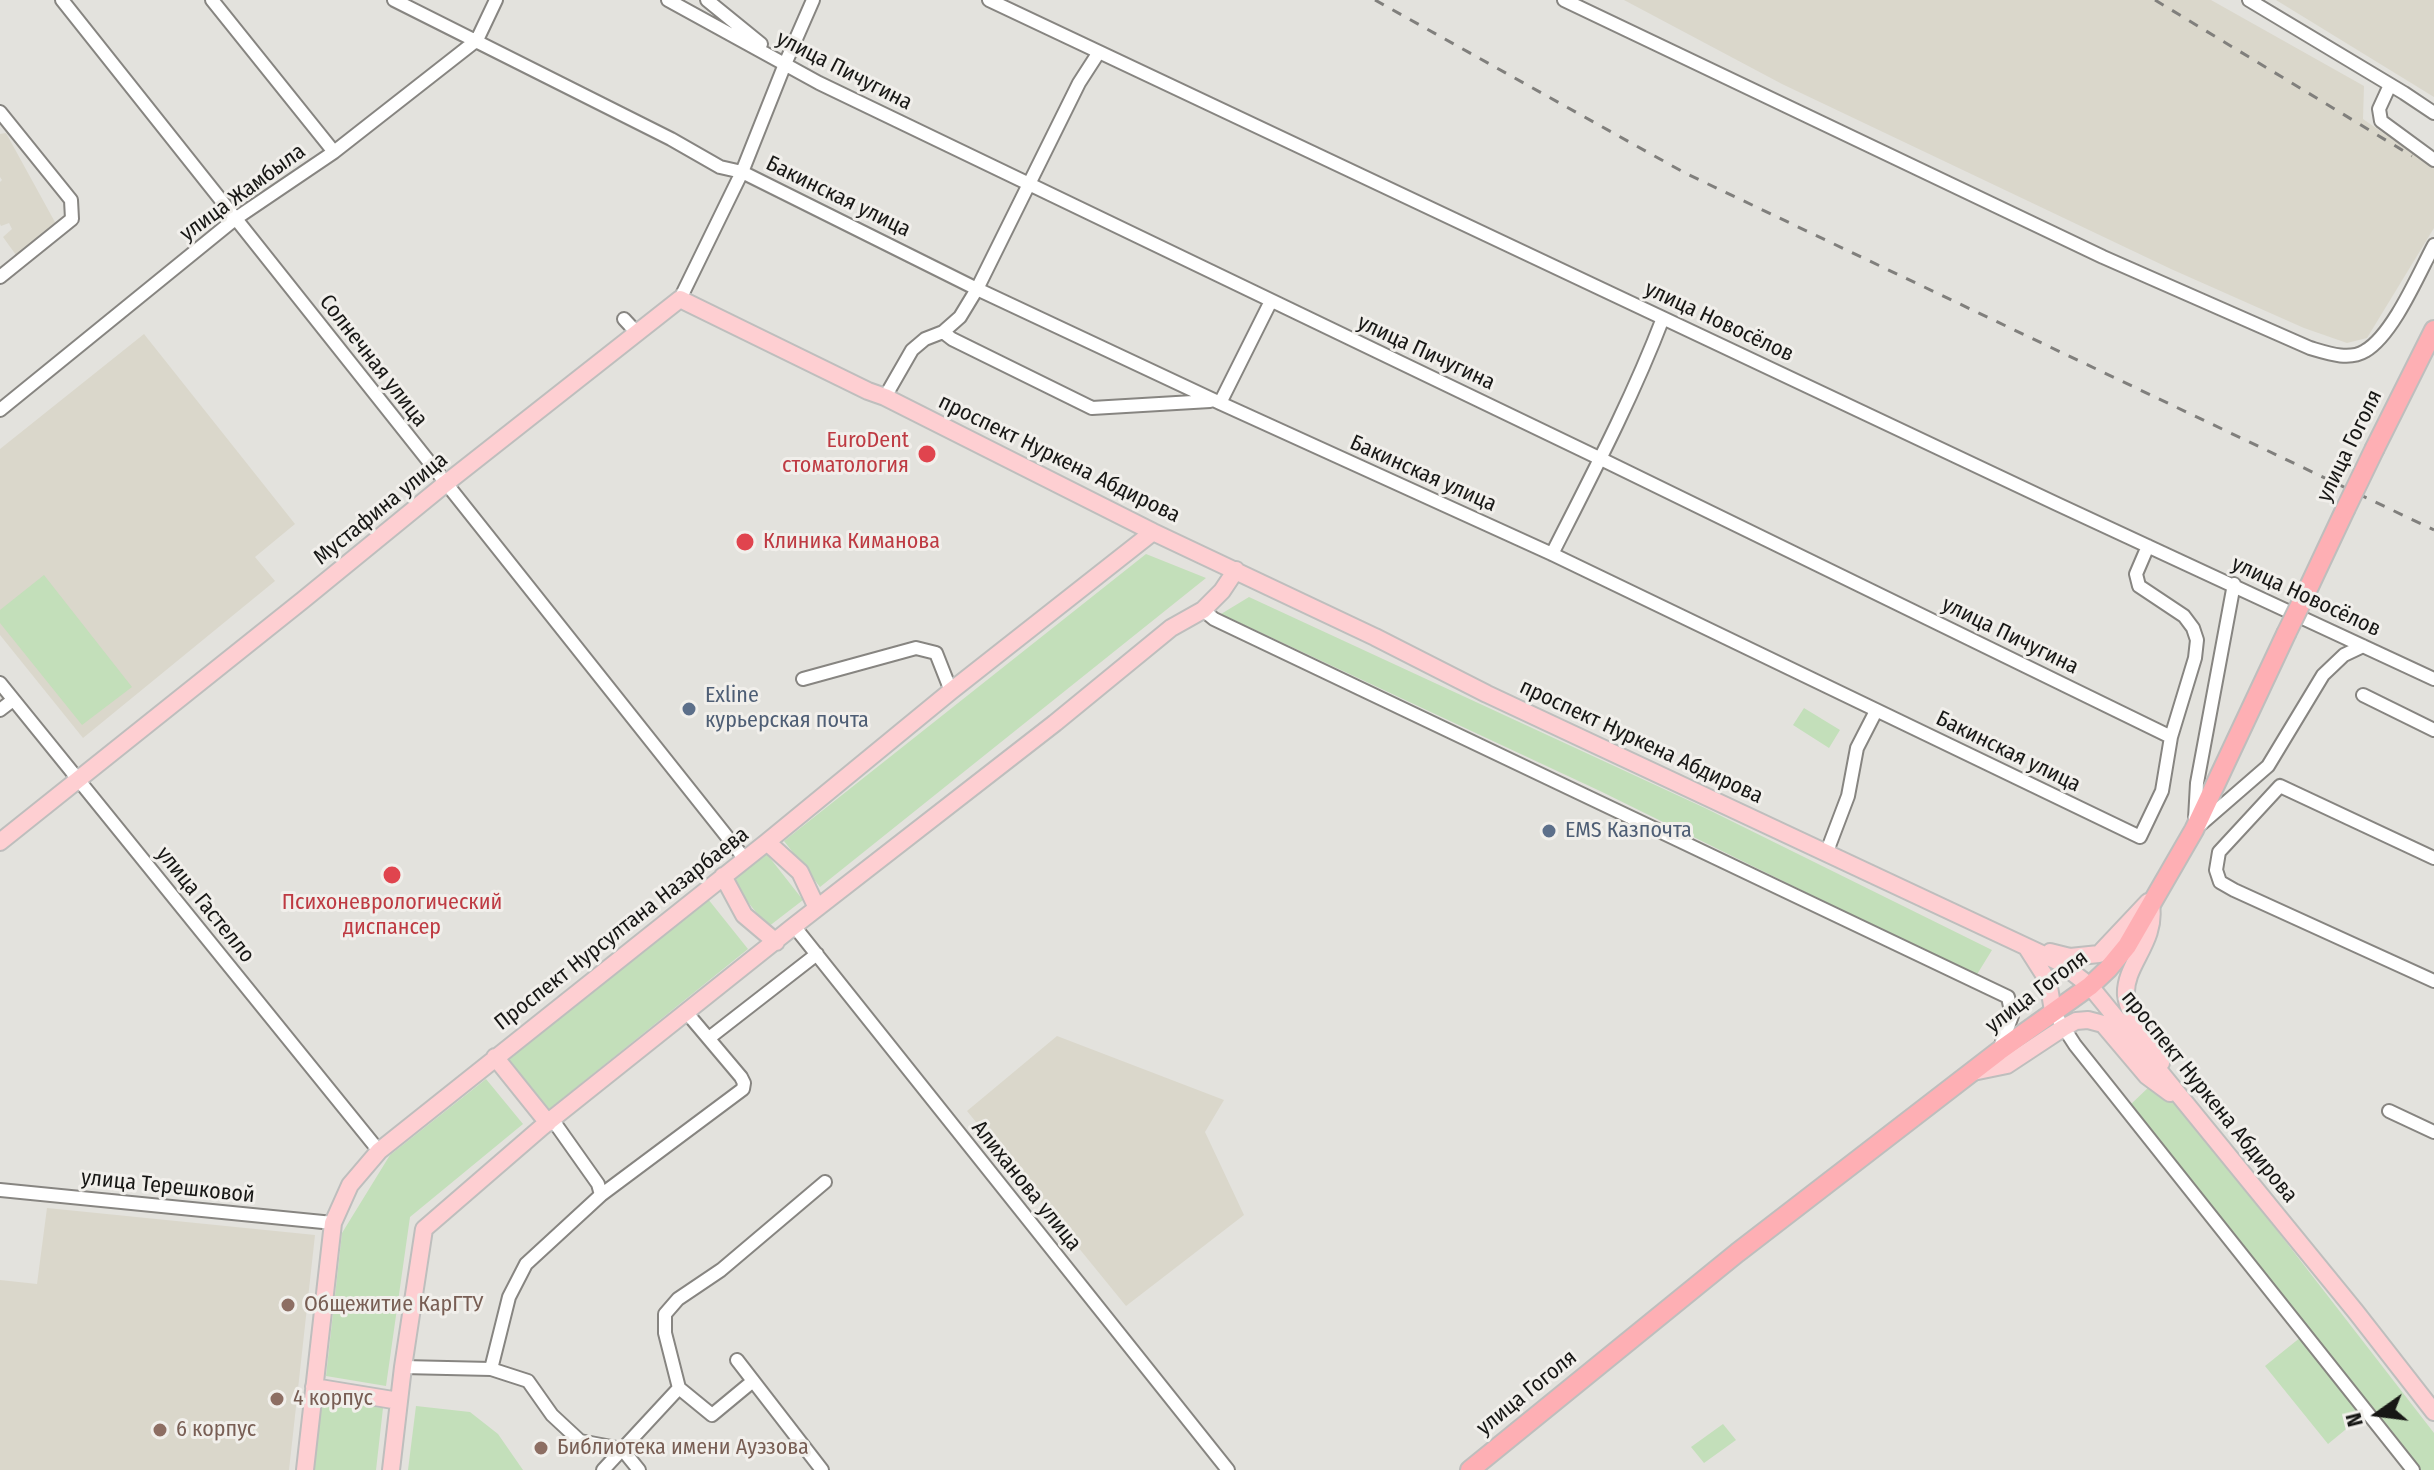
<!DOCTYPE html>
<html>
<head>
<meta charset="utf-8">
<style>
	body { margin:0 }
	#map { position:relative; width:2434px; height:1470px; overflow:hidden; background:#e3e2dd; font-family:"Fira Sans Condensed",sans-serif }
	canvas { display:block }
	.north { position:absolute; left:2338px; top:1374px; width:80px; height:80px; -webkit-text-stroke:6px #f1efeb; paint-order:stroke; rotate:256deg; font-size:22px; font-weight:700; line-height:32px; text-align:center; color:#171715 }
	.north::after { content:''; display:block; margin:auto; width:28px; height:36px; background:#171715; clip-path:polygon(50% 0,100% 100%,50% 72%,0 100%) }
</style>
</head>
<body>
<div id="map">
<canvas width="2434" height="1470"></canvas>
<div class="north">N</div>
</div>
<script>
const ctx = document.querySelector('canvas').getContext('2d');
ctx.lineJoin = 'round';
function fill(path, color) {
  ctx.fillStyle = color;
  ctx.fill(path, 'evenodd');
}
function stroke(path, color, width, dash) {
  ctx.strokeStyle = color;
  ctx.lineWidth = width;
  ctx.lineCap = dash ? 'butt' : 'round';
  ctx.setLineDash(dash || []);
  ctx.stroke(path);
}
function label(font, color, halo, rows, align = 'center') {
  ctx.font = font + ' "Fira Sans Condensed",sans-serif';
  ctx.lineWidth = 6;
  ctx.setLineDash([]);
  ctx.textBaseline = 'middle';
  ctx.strokeStyle = halo;
  ctx.fillStyle = color;
  for (const [text, x, y, turn = 0] of rows) {
    ctx.save();
    ctx.translate(x, y);
    ctx.rotate((+turn || 0) * Math.PI / 180);
    ctx.textAlign = isNaN(turn) ? turn : align;
    if (halo) ctx.strokeText(text, 0, 0);
    ctx.fillText(text, 0, 0);
    ctx.restore();
  }
}
fill(new Path2D(`
	M1624 0H2211L2364 86 2363 119 2434 168V228L2367 338 2347 343 2304 328 2171 269 1782 84Z
	M2276 0H2434V97Z
	M6 133 56 224 16 255 3 237 12 229 9 223 1 226 0 224V182L2 180 0 177V134Z
	M144 334 295 524 255 557 275 581 83 738 0 635V449Z
	M1057 1036 1224 1100 1205 1132 1244 1215 1126 1306 967 1111Z
	M47 1208 315 1235 289 1470H0V1280L37 1284Z`), '#dad7cb');
fill(new Path2D(`
	M1146 554 1206 578 820 887 784 841Z
	M44 575 132 687 82 725 0 623V610Z
	M1249 597 1705 808 1992 950 1976 976 1600 791 1221 614Z
	M1804 708 1840 730 1829 748 1793 725Z
	M766 853 803 900 768 927 731 881Z
	M708 899 748 949 547 1111 507 1061Z
	M486 1079 523 1124 410 1217 386 1386 326 1376 342 1233 390 1155Z
	M2151 1085 2183 1109 2434 1433V1470H2420L2130 1105Z
	M2301 1337 2362 1416 2328 1444 2265 1366Z
	M321 1400 383 1408 376 1470H313Z
	M416 1406 470 1412 498 1434 523 1470H408Z
	M1723 1424 1736 1440 1704 1463 1691 1447Z`), '#c3dfba');
const minor = new Path2D(`
	M62 0 744 858
	M212 0 334 152
	M394 0 671 139 720 167 742 172 977 289 1220 403 1552 554 2140 837 2162 791 2171 737 2195 658 2197 640 2193 628 2184 616 2139 586 2136 574 2148 546
	M668 0 819 83 1601 459 2171 737
	M707 0 761 44
	M989 0 2057 504 2434 679
	M1564 0 2103 257 2310 348C2327 353 2349 361 2365 351 2393 335 2419 273 2434 245
	M2249 0 2404 93 2434 113
	M2390 85 2379 109 2381 121 2434 160
	M0 112 71 200 72 219 0 277
	M680 299 742 172 785 64 813 0
	M624 319 637 333
	M943 332 952 339 1092 408 1210 401
	M885 397 912 350 925 339 943 332 960 317 977 289 1079 83 1099 52
	M1220 403 1271 301
	M0 410 235 219 334 152 477 40 496 0
	M1552 554C1591 477 1632 399 1663 318
	M1203 610 1214 619 2008 997 2012 1016 1999 1050
	M803 679 916 648 936 653 951 691
	M0 683 379 1151
	M2363 695 2434 730
	M0 710 13 700
	M2195 819 2197 783 2234 584
	M2200 825 2268 766 2323 675 2344 655 2363 646
	M1826 854 1848 796 1857 748 1876 711
	M2434 858 2280 786 2219 852 2216 870 2220 882 2234 890 2434 981
	M794 926 1228 1470
	M2053 1011 2075 1045 2413 1470
	M709 1038 817 954
	M2389 1111 2434 1132
	M0 1190 333 1223
	M601 1195 743 1089 744 1083 741 1077 687 1013
	M737 1360 822 1470
	M403 1367 491 1369 528 1381 552 1415 580 1441 622 1449 639 1470
	M491 1369 509 1297 526 1264 601 1195 598 1184 552 1119
	M679 1388 665 1333V1314L678 1299 721 1270 825 1182
	M603 1470 679 1388 712 1415 753 1381`);
const major = new Path2D(`
	M0 842 303 600 445 484 680 299 868 391 885 397 1153 532 1375 637 1487 694 2059 962 2090 986 2356 1312 2434 1412
	M767 842 800 872 817 908
	M723 876 744 915 776 942
	M2151 905C2157 942 2124 965 2126 995 2128 1013 2141 1026 2150 1040 2155 1047 2158 1055 2161 1063
	M2027 948 2048 981 2053 1011
	M2050 952 2070 957 2099 954 2148 902
	M495 1057 548 1123
	M1973 1072 2007 1065 2063 1028 2076 1021 2088 1020 2103 1024 2147 1076 2170 1093
	M314 1387 399 1401
	M305 1470 333 1223 350 1185 379 1151 767 842 951 691 1153 532
	M391 1470 403 1367 424 1229 542 1127 794 926 1055 723 1171 628 1203 610 1222 591 1236 570`);
const highway = new Path2D(`
	M2375 448 2434 330
	M2306 593 2345 510
	M1470 1470 1737 1253 1999 1051 2090 986 2108 969 2127 946 2194 830 2286 634`);
stroke(minor, '#878581', 16);
stroke(major, '#bebebd', 20);
stroke(highway, '#bebebd', 22);
stroke(minor, '#fff', 12);
stroke(major, '#fecfd2', 16);
stroke(highway, '#feafb4', 18);
stroke(new Path2D(`
	M1375 0 1685 173 2434 530
	M2155 0 2412 156`), '#807f7c', 3, [10, 10]);
const highwayBridge = new Path2D(`
	M2345 510 2375 448
	M2286 634 2306 593`);
stroke(highwayBridge, '#bebebd', 22, []);
stroke(highwayBridge, '#feafb4', 18);
for (const [x, y, r, color] of [
	[927,454,10,"#e0444e"],
	[745,542,10,"#e0444e"],
	[689,709,8,"#5c6f8a"],
	[1549,831,8,"#5c6f8a"],
	[392,875,10,"#e0444e"],
	[288,1305,8,"#8d6e63"],
	[277,1399,8,"#8d6e63"],
	[160,1430,8,"#8d6e63"],
	[541,1448,8,"#8d6e63"]
]) {
  const dot = new Path2D();
  dot.arc(x, y, r, 0, 2 * Math.PI);
  ctx.fillStyle = color;
  ctx.fill(dot);
  stroke(dot, '#f1efeb', 3);
}
label('22px', '#171715', '#f1efeb', [
	["улица Пичугина",844,71,27],
	["улица Жамбыла",243,193,-36],
	["Бакинская улица",838,197,26],
	["улица Новосёлов",1719,322,25],
	["улица Пичугина",1426,353,25],
	["Солнечная улица",373,361,52],
	["улица Гоголя",2350,446,-64],
	["проспект Нуркена Абдирова",1059,459,26],
	["Бакинская улица",1423,474,24],
	["Мустафина улица",381,509,-39],
	["улица Новосёлов",2306,597,25],
	["улица Пичугина",2010,636,26],
	["проспект Нуркена Абдирова",1641,742,25],
	["Бакинская улица",2008,752,26],
	["улица Гастелло",205,905,51],
	["Проспект Нурсултана Назарбаева",622,929,-38],
	["улица Гоголя",2037,992,-37],
	["проспект Нуркена Абдирова",2209,1097,51],
	["Алиханова улица",1026,1186,51],
	["улица Терешковой",168,1187,6],
	["улица Гоголя",1527,1393,-39]
]);
label('22px', '#be3a42', '#f1efeb', [
	["EuroDent",909,441],
	["стоматология",909,466],
	["Клиника Киманова",763,542,"left"],
	["Психоневрологический",392,903,"center"],
	["диспансер",392,928,"center"]
], 'right');
label('22px', '#4e5e75', '#f1efeb', [
	["Exline",705,696],
	["курьерская почта",705,721],
	["EMS Казпочта",1565,831]
], 'left');
label('22px', '#785e54', '#f1efeb', [
	["Общежитие КарГТУ",304,1305],
	["4 корпус",293,1399],
	["6 корпус",176,1430],
	["Библиотека имени Ауэзова",557,1448]
], 'left');
</script>
</body>
</html>
